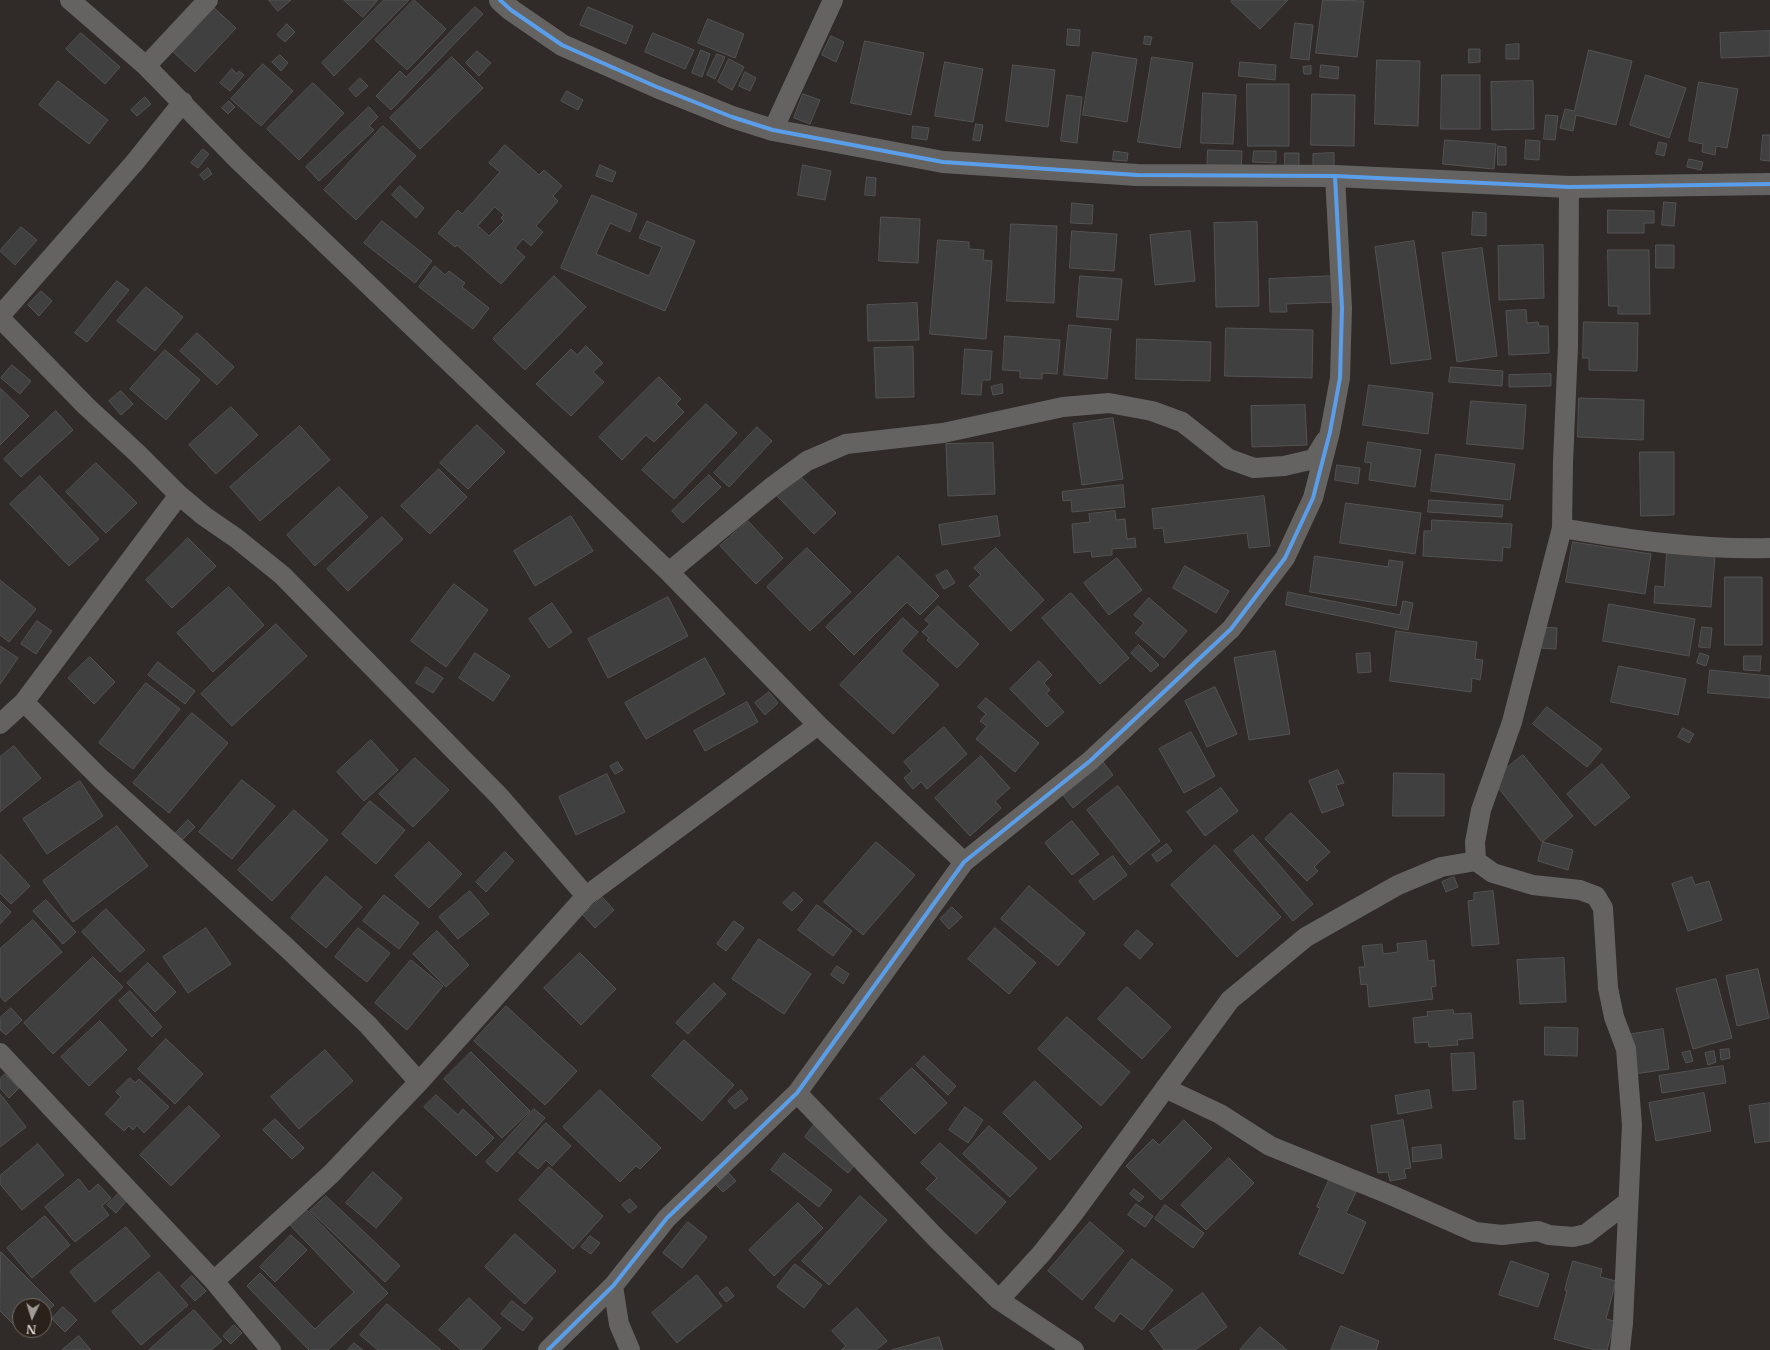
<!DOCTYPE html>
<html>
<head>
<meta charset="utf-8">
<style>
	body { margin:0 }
	#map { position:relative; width:1770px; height:1350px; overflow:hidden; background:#302b28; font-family:"Libre Baskerville",serif }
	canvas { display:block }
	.north { position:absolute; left:12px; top:1298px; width:40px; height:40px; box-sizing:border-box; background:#29211a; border:1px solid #716a64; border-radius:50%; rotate:184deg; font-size:11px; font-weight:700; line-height:16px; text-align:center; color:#ded8d4 }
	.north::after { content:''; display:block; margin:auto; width:14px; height:18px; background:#a19b98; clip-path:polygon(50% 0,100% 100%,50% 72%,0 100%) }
</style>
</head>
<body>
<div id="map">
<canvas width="1770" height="1350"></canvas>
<div class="north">N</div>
</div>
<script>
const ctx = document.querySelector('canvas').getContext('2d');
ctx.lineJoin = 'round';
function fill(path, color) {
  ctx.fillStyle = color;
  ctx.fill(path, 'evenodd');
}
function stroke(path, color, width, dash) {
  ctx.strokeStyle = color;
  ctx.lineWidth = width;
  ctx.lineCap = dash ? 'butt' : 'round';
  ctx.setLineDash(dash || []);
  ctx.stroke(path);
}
const building = new Path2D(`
	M269 0H291L278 11Z
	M344 0H378L363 17Z
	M384 0H409L334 76 322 63Z
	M414 0 446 29 407 70 375 40Z
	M1232 0H1288L1260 29 1231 2Z
	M1323 0 1364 1 1357 57 1316 53Z
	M212 6 236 28 195 72 171 50Z
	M475 7 483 14 391 110 376 96 400 71 406 77Z
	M588 7 633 26 626 44 580 25Z
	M708 19 744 34 735 58 698 43Z
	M1295 23 1313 25 1309 60 1291 58Z
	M287 24 295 32 285 42 277 35Z
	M1068 29 1080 30 1079 46 1067 45Z
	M1770 31V56L1721 58 1720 33Z
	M81 33 120 67 105 84 66 49Z
	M653 33 694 50 685 69 645 52Z
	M831 36 844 42 836 62 822 55Z
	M1145 36 1152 37 1150 45 1144 44Z
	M865 41 924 53 911 115 851 103Z
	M1519 44V59H1506V45Z
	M1469 49H1480V62L1469 63Z
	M701 50 710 54 702 77 692 73Z
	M1589 50 1632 61 1616 125 1576 115 1573 131 1560 128 1565 109 1574 111Z
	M477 51 491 63 479 76 466 63Z
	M1093 52 1137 59 1127 122 1083 115Z
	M717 54 725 57 715 79 707 75Z
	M280 55 288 63 281 71 272 62Z
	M452 57 483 88 420 149 390 118Z
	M1152 57 1193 63 1180 148 1138 142Z
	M729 59 744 67 732 90 718 82Z
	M1377 60 1420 61 1418 126 1375 124Z
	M945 62 983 69 973 122 935 116Z
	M1240 62 1276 65 1275 80 1239 76Z
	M263 64 293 91 261 126 231 99Z
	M1013 65 1055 70 1048 127 1006 121Z
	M1321 65 1339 67 1338 79 1320 77Z
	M1311 66V74H1304L1303 67Z
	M232 69 237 74 239 71 244 75 230 91 220 83Z
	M745 72 756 78 750 91 739 86Z
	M1442 75H1480V129H1441Z
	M1646 75 1686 88 1669 138 1630 125Z
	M360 78 368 86 356 97 349 89Z
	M58 81 108 120 89 144 39 105Z
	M1533 81 1534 129 1492 130 1491 82Z
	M1699 82 1738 89 1727 148 1716 146 1715 155 1702 152 1703 144 1689 141Z
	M313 83 344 113 299 160 267 129Z
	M1247 84H1289V146H1248Z
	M567 91 583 100 578 110 561 101Z
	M1203 93 1236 95 1233 144 1201 143Z
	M803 94 820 100 810 124 794 118Z
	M1312 94 1355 95 1354 146 1311 145Z
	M1067 95 1082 97 1077 143 1061 141Z
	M145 97 151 104 137 116 131 110Z
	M229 101 235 107 228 114 222 108Z
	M369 107 378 117 369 126 374 130 319 181 306 167Z
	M1546 115 1558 116 1555 140 1544 139Z
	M976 124 983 125 980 141 973 140Z
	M383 126 416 156 356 220 324 190Z
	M913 126 929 128 927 140 912 138Z
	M1763 135H1770V161L1761 160Z
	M1445 140 1496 144 1494 169 1443 164Z
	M1526 140 1540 141 1539 160 1525 159Z
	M1659 142 1667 144 1664 156 1656 154Z
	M505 145 539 175 544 170 562 186 553 196 558 201 536 226 543 232 531 246 523 239 515 248 525 257 501 284 457 245 455 247 438 233 458 210 462 214 500 172 489 163ZM495 207 504 215 501 218 504 221 489 236 478 226Z
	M1498 146 1506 147V165H1498Z
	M203 149 209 154 198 168 191 163Z
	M1208 150 1242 151 1241 175 1207 174Z
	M1114 151 1128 153 1127 161 1113 160Z
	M1254 151H1276V163L1253 162Z
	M1285 153H1299V168H1285Z
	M1334 153V175H1313V154Z
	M1689 159 1703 162 1701 170 1687 167Z
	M600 165 616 172 612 182 596 176Z
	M803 165 831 171 825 200 798 195Z
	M208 168 212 174 204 180 200 175Z
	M867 177 876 178 875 196 865 195Z
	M400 186 424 208 416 218 392 195Z
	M592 195 637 214 630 232 610 223 596 254 649 276 662 247 639 238 647 221 695 241 665 311 561 268Z
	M1664 202 1676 203 1674 226 1662 225Z
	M1072 203 1093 205 1092 224 1071 223Z
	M1608 210 1654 211V223H1644V233H1608Z
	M1473 212 1486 213V236L1472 235Z
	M881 217 920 219 918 263 879 261Z
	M382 221 432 261 415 283 364 243Z
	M1257 222 1259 306 1216 307 1214 223Z
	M1011 224 1057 226 1054 303 1007 301Z
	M21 227 37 240 15 265 0 251Z
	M1072 231 1117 234 1114 271 1070 268Z
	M1190 231 1195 281 1155 285 1150 235Z
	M938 240 969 242V249L984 250 983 260 992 261 986 339 930 334Z
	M1414 241 1431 359 1391 364 1375 247Z
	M1543 245 1544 298 1499 300 1498 246Z
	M1656 245H1674V268H1656Z
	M1482 248 1497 356 1457 362 1442 253Z
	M1608 250H1649L1650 314H1618V306H1609Z
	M435 266 445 275 449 271 465 283 462 287 489 308 473 329 419 287Z
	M554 276 586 307 525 370 493 339Z
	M1080 276 1122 279 1118 320 1077 317Z
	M1335 276 1336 302 1286 304 1287 312H1270L1269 279Z
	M117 281 129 290 87 342 75 333Z
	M146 287 183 317 155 351 117 321Z
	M41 291 52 301 39 316 28 305Z
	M917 303 919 340 868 341 867 305Z
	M1526 310 1527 323 1538 322 1539 326H1548L1549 353 1509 355 1506 311Z
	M1584 322 1638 323 1637 371 1589 370V358H1583Z
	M1069 325 1111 329 1107 379 1064 375Z
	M1226 328 1313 330 1312 378 1225 376Z
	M197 333 234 367 217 385 180 351Z
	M1005 336 1060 340 1057 374 1042 373V379L1020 378V371L1003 370Z
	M1137 339 1211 342 1210 381 1136 379Z
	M586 346 603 363 593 372 604 382 571 416 536 384 571 349 577 355Z
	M913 347 914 397 876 398 874 348Z
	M965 349 992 351 990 380H982L981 395 962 394Z
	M165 350 200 380 166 420 130 389Z
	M12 365 31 381 20 394 1 378Z
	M1451 367 1503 371 1502 386 1449 382Z
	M1551 374V386L1509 387V375Z
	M659 377 681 399 676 404 684 412 654 442 646 435 622 460 599 437Z
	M1002 384 1003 393 993 395 991 387Z
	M1369 385 1433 393 1428 434 1363 425Z
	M0 388 29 416 0 445Z
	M121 391 133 404 121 415 109 401Z
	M1579 398 1644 400 1643 440 1578 437Z
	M1471 401 1526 405 1523 449 1467 444Z
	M706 404 737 433 674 499 642 470Z
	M1305 405 1307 445 1252 447 1251 406Z
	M231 407 258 435 216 474 189 445Z
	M56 411 73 430 21 477 4 459Z
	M1113 418 1123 479 1082 485 1073 424Z
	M477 425 505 452 468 489 440 463Z
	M300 426 330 460 260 521 230 487Z
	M757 427 772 441 729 487 714 473Z
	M1368 442 1421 450 1415 487 1369 480 1371 463 1365 462Z
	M993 443 995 494 948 496 946 444Z
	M1640 452H1674V515L1641 516Z
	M1436 454 1515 464 1510 500 1431 491Z
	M96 463 137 503 106 533 66 492Z
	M1337 465 1360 468 1358 484 1335 480Z
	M439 469 467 497 430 534 401 506Z
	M709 475 721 487 683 523 672 511Z
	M799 475 836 513 814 534 777 496Z
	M40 476 99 539 69 566 10 504Z
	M1123 485 1125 507 1072 512 1071 500 1063 501 1062 492Z
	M339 487 368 517 315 566 287 535Z
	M1264 496 1270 546 1249 548 1247 533 1165 543 1163 528 1154 529 1152 509Z
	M1429 500 1503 505 1502 517 1428 512Z
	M1346 503 1421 513 1415 554 1340 543Z
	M1115 511 1116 520 1125 519 1127 539 1135 538 1136 547 1112 549V555L1092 557 1091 551 1074 553 1072 524 1090 522 1089 514Z
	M571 516 593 551 535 586 514 551Z
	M997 516 1000 536 942 545 939 525Z
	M382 517 403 539 348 591 327 569Z
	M1432 520 1512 524 1510 548 1503 547 1502 561 1423 556 1424 531H1431Z
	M748 521 783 558 756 584 720 546Z
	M188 538 216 566 172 608 146 580Z
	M1573 542 1651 554 1645 594 1566 582Z
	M807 548 851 592 810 631 767 587Z
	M996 548 1044 600 1011 631 969 586 981 575 974 568Z
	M1667 552 1715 556 1711 607 1654 603 1655 586 1664 587Z
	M898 556 939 596 920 615 907 602 854 655 826 627Z
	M1315 556 1388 567 1389 560 1403 562 1396 606 1310 592Z
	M1117 558 1142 590 1109 615 1084 583Z
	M1185 566 1229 591 1216 613 1173 588Z
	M947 570 955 583 944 589 936 576Z
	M1725 577H1762V645H1725Z
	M0 580 36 609 9 642 0 635Z
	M454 584 488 610 446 667 411 641Z
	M229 587 264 625 213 672 177 633Z
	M1288 592 1400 615 1403 601 1413 603 1408 630 1286 605Z
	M1071 593 1129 658 1100 684 1042 618Z
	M668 597 688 636 608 678 588 639Z
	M1149 598 1187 631 1164 658 1135 633 1144 623 1134 615Z
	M552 603 572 632 549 648 529 619Z
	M1609 604 1695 619 1689 656 1603 641Z
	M938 606 979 644 957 668 927 640 929 638 922 632 930 624 925 620Z
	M903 618 918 632 901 651 939 685 893 734 840 685Z
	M37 621 52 631 36 654 21 644Z
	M276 624 307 656 232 726 201 694Z
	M1541 627 1557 628 1556 649 1539 648Z
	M1702 627 1712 628 1710 648 1699 647Z
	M1396 631 1477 642 1475 659 1483 660 1480 680 1472 678 1471 692 1390 681Z
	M1139 645 1159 665 1151 672 1131 653Z
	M0 646 18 658 0 684Z
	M1275 651 1290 734 1249 740 1234 658Z
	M475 653 510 676 493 701 459 678Z
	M1370 653 1371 672 1358 673 1356 654Z
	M1700 653 1709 656 1706 666 1697 663Z
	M1744 656H1761L1760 671 1744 670Z
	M90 657 115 682 94 704 68 678Z
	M705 658 725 694 646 739 625 703Z
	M1039 661 1052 675 1044 683 1050 690 1046 693 1064 712 1047 727 1010 689Z
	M158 662 195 691 185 704 148 675Z
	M1619 666 1686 679 1678 715 1611 702Z
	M426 667 443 678 433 693 416 683Z
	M1710 670 1770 676V698L1708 693Z
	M146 683 180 709 133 769 99 743Z
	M1215 687 1237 734 1207 747 1185 701Z
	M769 692 778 703 765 715 755 703Z
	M986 698 1039 743 1015 772 976 739 987 726 980 721 986 714 978 707Z
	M747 702 758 722 705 751 694 731Z
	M1547 707 1602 749 1587 767 1533 724Z
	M192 713 228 743 169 813 133 783Z
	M944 727 967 754 927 789 921 782 913 789 904 778 912 771 904 762Z
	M1683 728 1694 734 1689 743 1678 737Z
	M1191 732 1215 776 1184 793 1159 749Z
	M371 740 398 770 364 801 337 772Z
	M14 746 41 778 0 812V757Z
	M1523 755 1573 816 1542 842 1492 780Z
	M981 756 1010 788 995 801 1001 808 970 836 935 798Z
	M415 758 449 790 413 827 379 794Z
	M618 762 623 770 615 774 610 766Z
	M1103 762 1113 775 1073 808 1063 795Z
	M1602 764 1630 797 1595 826 1567 794Z
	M1338 770 1344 783 1336 785 1344 805 1322 813 1309 781Z
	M1394 773 1444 774V816H1393Z
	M607 774 625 812 576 835 559 797Z
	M242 780 275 806 232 859 199 832Z
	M80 781 103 816 47 854 23 819Z
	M1118 786 1160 841 1130 865 1087 810Z
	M1221 788 1238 811 1205 836 1187 812Z
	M370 801 405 830 376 864 342 834Z
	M294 810 328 840 272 901 238 870Z
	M1291 813 1330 852 1314 867 1318 871 1307 881 1265 839Z
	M188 820 195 827 182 840 175 834Z
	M1072 821 1099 854 1072 875 1045 843Z
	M117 826 148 866 73 922 43 881Z
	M1253 835 1313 904 1293 921 1234 851Z
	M429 842 462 874 429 908 395 876Z
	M876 842 915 875 863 935 824 902Z
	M1543 842 1573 850 1568 870 1538 861Z
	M1167 844 1172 851 1157 862 1152 855Z
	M1215 845 1281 917 1237 957 1171 885Z
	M505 852 514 861 486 892 476 882Z
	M0 854 30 886 11 904 0 893Z
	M1113 856 1127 875 1094 900 1079 881Z
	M326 876 362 907 326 948 291 918Z
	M1454 877 1458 887 1446 892 1442 882Z
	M1692 877 1695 885 1709 881 1722 920 1688 931 1672 884Z
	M1029 886 1085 933 1058 966 1001 919Z
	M470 891 489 914 458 939 439 917Z
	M1493 891 1499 944 1472 946 1468 901 1474 900V893Z
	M794 892 803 900 792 911 783 903Z
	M384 895 419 923 399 949 363 921Z
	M602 897 614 910 595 928 583 915Z
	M46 900 76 932 63 944 33 911Z
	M0 901 11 912 0 924Z
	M817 905 852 931 833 956 798 930Z
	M952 907 962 917 949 929 940 919Z
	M106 909 145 950 120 972 82 932Z
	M33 920 62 952 5 1002 0 996V949Z
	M734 921 744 928 726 951 717 944Z
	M206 928 231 964 188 993 163 957Z
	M358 928 390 953 367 982 335 957Z
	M995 928 1036 963 1009 994 968 959Z
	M1137 930 1153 944 1140 959 1124 945Z
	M437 931 469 965 446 987 413 954Z
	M759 939 811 974 784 1014 732 979Z
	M1426 941 1428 961 1434 960 1436 986 1431 987 1433 999 1369 1007 1367 984 1361 985 1359 967H1365L1362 946 1382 944 1383 954 1398 952 1397 944Z
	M580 953 616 989 581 1025 544 988Z
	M93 957 123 987 53 1054 24 1023Z
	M1564 958 1566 1002 1520 1004 1517 960Z
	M411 960 443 986 407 1030 375 1003Z
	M148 963 176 992 155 1012 127 983Z
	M837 966 849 974 843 984 831 975Z
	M1758 969 1769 1018 1737 1026 1726 976Z
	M1716 979 1732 1038 1693 1049 1676 989Z
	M714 983 726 994 688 1034 676 1023Z
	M1127 987 1171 1027 1142 1059 1098 1019Z
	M130 991 162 1027 152 1037 119 1001Z
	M506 1006 577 1071 545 1105 474 1041Z
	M11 1008 22 1020 6 1035 0 1030V1018Z
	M1453 1010 1454 1014 1471 1013 1473 1038 1457 1040 1458 1045 1429 1047 1428 1042 1415 1043 1413 1018 1428 1016 1427 1012Z
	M1067 1017 1130 1072 1101 1106 1038 1049Z
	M100 1021 127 1050 89 1086 61 1057Z
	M1545 1027 1578 1028 1577 1056 1545 1055Z
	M1663 1029 1669 1069 1634 1074 1627 1035Z
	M166 1039 203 1074 175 1104 138 1069Z
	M684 1040 734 1085 702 1121 652 1076Z
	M1729 1049 1730 1058 1721 1060 1720 1050Z
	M325 1050 353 1081 299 1129 271 1097Z
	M1690 1051 1693 1061 1686 1063 1682 1053Z
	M1714 1051 1716 1062 1708 1065 1705 1053Z
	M471 1052 530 1111 502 1138 444 1079Z
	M1474 1053 1476 1089 1453 1091 1451 1054Z
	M924 1056 956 1086 948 1095 916 1065Z
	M1723 1066 1726 1083 1662 1093 1659 1076Z
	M912 1068 947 1103 915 1134 880 1099Z
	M5 1074 19 1088 9 1098 0 1088V1079Z
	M130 1078 135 1083 139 1079 169 1107 144 1133 137 1125 133 1130 129 1126 124 1131 105 1114 121 1097 116 1092Z
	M1035 1081 1082 1127 1050 1160 1003 1113Z
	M600 1090 661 1148 640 1169 636 1166 620 1182 563 1127Z
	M741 1090 748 1099 735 1109 728 1101Z
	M1429 1090 1432 1108 1398 1114 1395 1096Z
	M1704 1093 1711 1131 1656 1141 1649 1103Z
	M0 1094 26 1127 0 1147Z
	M436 1095 458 1115 463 1109 494 1138 476 1156 424 1107Z
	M1523 1101 1525 1139H1515L1513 1102Z
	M1770 1103V1141L1755 1143 1749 1106Z
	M189 1106 220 1136 171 1186 140 1155Z
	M965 1107 983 1120 968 1143 949 1130Z
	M534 1109 545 1118 497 1172 486 1162Z
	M275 1119 304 1148 292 1159 263 1130Z
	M1184 1120 1212 1148 1161 1200 1126 1166 1153 1139 1159 1145Z
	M1403 1120 1411 1168 1404 1169 1406 1178 1390 1181 1388 1172 1378 1173 1371 1126Z
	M546 1123 571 1146 552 1166 546 1160 538 1169 519 1153Z
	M814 1125 858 1161 848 1173 805 1137Z
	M989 1126 1037 1168 1010 1197 963 1154Z
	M940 1143 1006 1202 976 1234 926 1189 937 1178 921 1163Z
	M38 1144 64 1175 22 1210 0 1184V1176Z
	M1441 1145 1442 1158 1413 1162 1412 1148Z
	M784 1153 832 1190 819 1207 771 1170Z
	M1229 1158 1254 1183 1206 1230 1181 1205Z
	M549 1167 603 1216 573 1249 519 1200Z
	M725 1169 736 1181 723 1192 712 1181Z
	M373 1172 402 1198 376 1228 346 1203Z
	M79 1179 89 1192 98 1184 111 1198 102 1206 109 1215 75 1242 45 1207Z
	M1329 1180 1356 1192 1346 1213 1366 1222 1343 1274 1299 1254 1320 1208 1317 1207Z
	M1134 1189 1144 1197 1139 1202 1130 1194Z
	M120 1192 128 1199 116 1213 107 1205Z
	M326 1196 400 1266 385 1282 310 1211Z
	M860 1196 887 1220 829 1285 802 1261Z
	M630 1199 637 1207 629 1213 622 1205Z
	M798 1203 823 1228 774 1276 749 1250Z
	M1136 1204 1153 1216 1145 1227 1128 1215Z
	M1165 1205 1204 1233 1193 1248 1155 1219Z
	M305 1208 388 1293 328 1350H309L247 1286 260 1273 315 1329 354 1292 289 1224Z
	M45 1216 70 1245 32 1278 7 1248Z
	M688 1222 707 1237 682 1268 663 1253Z
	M1090 1222 1124 1251 1082 1300 1048 1271Z
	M126 1227 150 1256 95 1302 70 1272Z
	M515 1234 556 1271 525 1304 485 1267Z
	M291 1235 307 1250 275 1282 260 1267Z
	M590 1236 600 1243 591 1254 581 1247Z
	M1 1252 54 1305 44 1315V1306H20V1330H29L24 1335 0 1311Z
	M1132 1259 1173 1290 1142 1330 1120 1313 1114 1322 1095 1308Z
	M1511 1261 1549 1274 1538 1307 1499 1295Z
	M1573 1261 1602 1269 1600 1277 1616 1281 1606 1319 1615 1321 1607 1350H1595L1554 1339 1567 1291 1565 1290Z
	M795 1264 822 1285 804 1308 777 1287Z
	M159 1272 188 1305 141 1345 112 1312Z
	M697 1275 722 1306 677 1343 652 1313Z
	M192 1276 206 1291 195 1301 181 1286Z
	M727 1287 734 1296 726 1302 719 1293Z
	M1203 1293 1227 1327 1195 1350H1164L1150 1331Z
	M469 1298 501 1328 481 1350H461L439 1330Z
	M512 1301 533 1318 523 1331 501 1314Z
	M387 1304 441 1350H378L360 1335Z
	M63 1307 77 1320 65 1332 52 1319Z
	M857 1308 887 1341 876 1350H841L846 1346 832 1331Z
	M194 1310 222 1341 211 1350H149Z
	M234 1325 242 1333 231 1344 223 1336Z
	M1341 1326 1379 1341 1376 1350H1331Z
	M1260 1327 1287 1350H1240Z
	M79 1336 91 1350H62Z
	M939 1337 943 1350H892Z
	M354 1343 363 1350H348Z`);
fill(building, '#414040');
stroke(building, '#545253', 1);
stroke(new Path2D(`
	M70 0 146 66 238 160 669 572 818 725 964 862
	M146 66 208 0
	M773 130 833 0
	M0 316 135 162 183 102
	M0 318 86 406 137 453 179 495 204 516 236 538 282 575 500 797 586 896
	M1562 528C1631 540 1700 550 1770 548
	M669 572 773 486 807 461 846 444 943 433 1063 407 1109 403 1152 411 1182 422 1229 459 1254 468 1284 466 1314 459 1325 441
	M24 702 101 779 286 947 368 1025 419 1082
	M0 724 24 702 179 495
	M1476 861 1475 842 1481 810 1512 722 1562 528 1563 462 1568 346 1569 187
	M0 1053 214 1281 271 1350
	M1165 1088 1220 1114 1270 1146 1391 1195 1475 1232 1502 1235 1538 1231 1549 1235 1573 1237 1586 1234 1628 1202
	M797 1093 938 1240 999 1300 1074 1350
	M214 1281 331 1174 419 1082 586 896 818 725
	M613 1286 619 1324 630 1350
	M999 1300 1041 1254 1073 1214 1230 1000 1306 937 1398 885 1441 867 1476 861 1493 873 1533 885 1580 890 1596 896 1603 908 1608 988 1614 1017 1626 1049 1632 1125 1623 1323 1620 1350
	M548 1350 613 1286 667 1218 797 1093 964 862 1090 761 1231 629 1285 558 1313 498 1330 432 1340 378 1342 308 1335 176`), '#656362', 20);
stroke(new Path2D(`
	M500 0 511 10 562 45 657 87 732 117 773 130 943 162 1137 175 1335 176 1569 187 1770 184`), '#656362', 22);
stroke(new Path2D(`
	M500 0 511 10 562 45 657 87 732 117 773 130 943 162 1137 175 1335 176 1569 187 1770 184
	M548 1350 613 1286 667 1218 797 1093 964 862 1090 761 1231 629 1285 558 1313 498 1330 432 1340 378 1342 308 1335 176`), '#5a9eea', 4);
</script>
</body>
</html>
